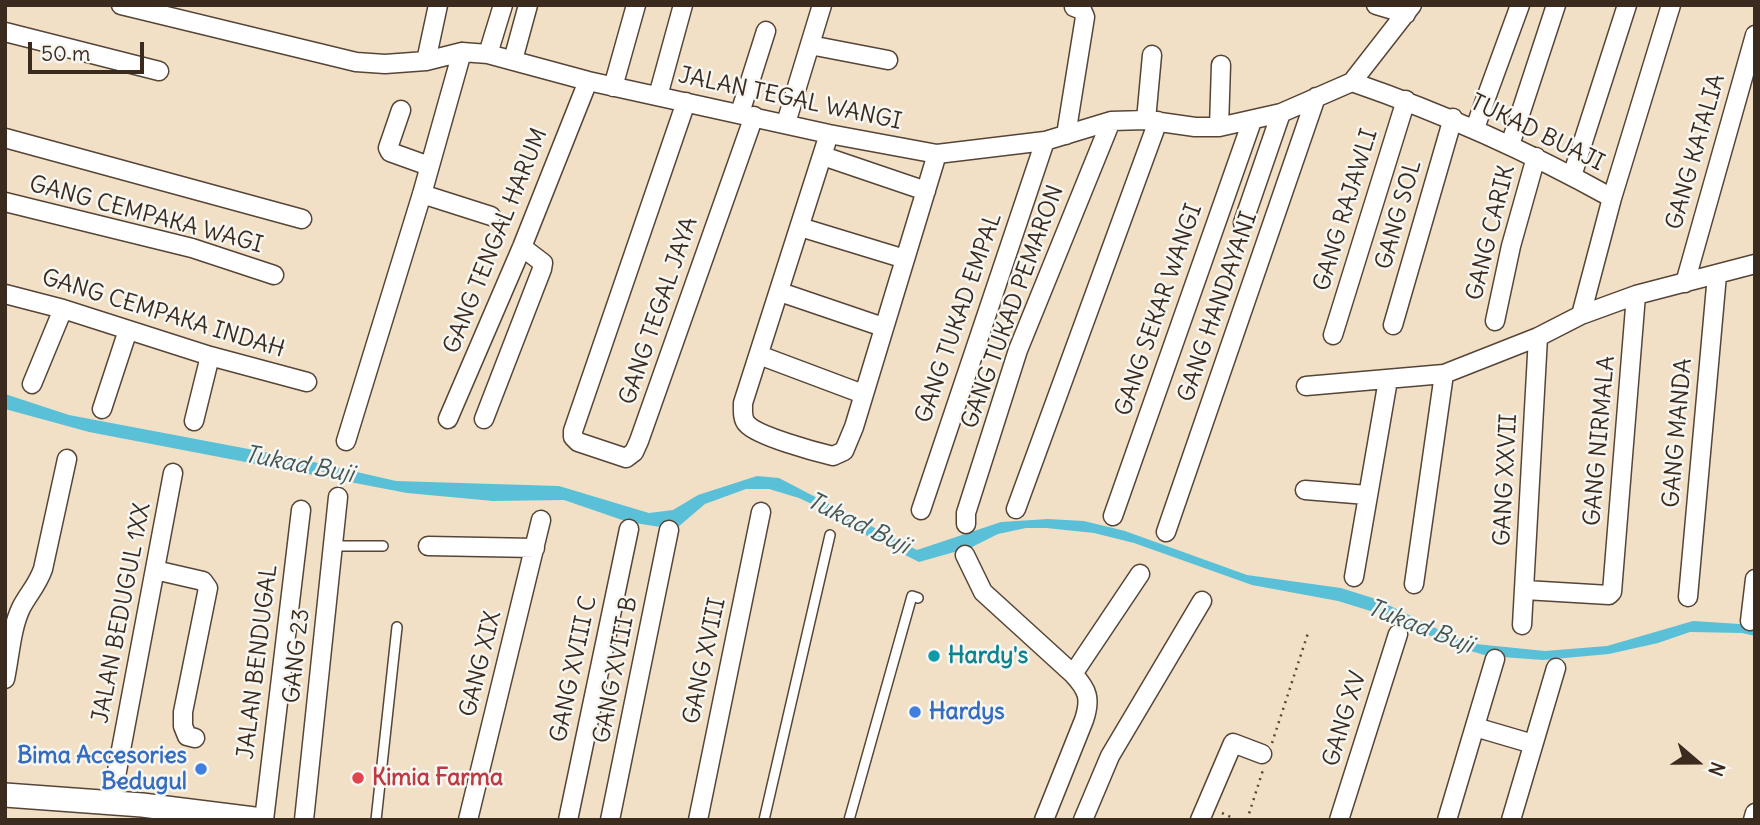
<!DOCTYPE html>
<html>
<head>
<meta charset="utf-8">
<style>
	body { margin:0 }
	#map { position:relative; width:1760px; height:825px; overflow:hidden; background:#f2e0c6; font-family:Delius,sans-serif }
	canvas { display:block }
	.frame { position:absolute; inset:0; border:7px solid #3b2a1e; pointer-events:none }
	.north { position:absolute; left:1662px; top:727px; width:70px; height:70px; -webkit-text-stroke:5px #f6f6f2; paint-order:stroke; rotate:110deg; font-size:19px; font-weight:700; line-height:28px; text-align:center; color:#3b2a1e }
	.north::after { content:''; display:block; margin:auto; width:24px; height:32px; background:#3b2a1e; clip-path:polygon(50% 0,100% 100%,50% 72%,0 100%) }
	.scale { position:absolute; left:28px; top:42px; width:116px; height:32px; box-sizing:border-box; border:4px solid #3b2a1e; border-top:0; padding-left:9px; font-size:21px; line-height:24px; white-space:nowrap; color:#3b2a1e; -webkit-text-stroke:5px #f6f6f2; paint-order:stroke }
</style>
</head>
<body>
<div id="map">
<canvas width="1760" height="825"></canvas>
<div class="frame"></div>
<div class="north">N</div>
<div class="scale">50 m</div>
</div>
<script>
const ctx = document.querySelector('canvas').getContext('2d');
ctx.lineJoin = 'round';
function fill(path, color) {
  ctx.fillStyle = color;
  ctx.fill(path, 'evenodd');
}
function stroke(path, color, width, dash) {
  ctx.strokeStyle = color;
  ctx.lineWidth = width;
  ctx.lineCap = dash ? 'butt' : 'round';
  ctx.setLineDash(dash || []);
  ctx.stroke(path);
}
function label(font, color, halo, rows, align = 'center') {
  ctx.font = font + ' Delius,sans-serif';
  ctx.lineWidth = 5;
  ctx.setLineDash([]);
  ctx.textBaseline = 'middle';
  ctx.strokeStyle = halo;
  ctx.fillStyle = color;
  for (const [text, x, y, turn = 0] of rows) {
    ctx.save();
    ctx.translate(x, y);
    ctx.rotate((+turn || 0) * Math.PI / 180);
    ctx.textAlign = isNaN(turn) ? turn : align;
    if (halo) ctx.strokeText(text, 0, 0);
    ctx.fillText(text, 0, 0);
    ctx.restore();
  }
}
fill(new Path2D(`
	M5 394 69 415 296 458 396 481 559 486 649 513 673 510 698 495 757 476 779 478 917 550 1001 522 1048 519 1084 521 1125 531 1247 575 1341 588 1376 599 1466 643 1545 651 1607 646 1693 621 1755 625V636L1742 633 1690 632 1658 643 1609 654 1543 660 1488 656 1450 645 1390 617 1338 601 1252 585 1134 543 1094 533 1046 528H1026L998 534 972 547 919 562 856 530 831 513 799 498 769 489H746L705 504 678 527 667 528 628 522 564 500 493 501 407 493 89 432 5 409Z`), '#5ac0d8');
const service = new Path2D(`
	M334 546H383
	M376 820 397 627
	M764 820 830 535
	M849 820 912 596 918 598`);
const minor = new Path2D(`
	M121 5 356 62 385 64 426 61 462 52 488 54 588 81 829 134 937 154 1045 141 1111 121 1146 120 1195 127H1219L1281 113 1352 82 1412 5
	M1376 5 1406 14
	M5 32 159 71
	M810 45 888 60
	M488 54 503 5
	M513 60 528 5
	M426 61 438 5
	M1352 82C1445 114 1526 150 1612 198
	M613 87 636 5
	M658 96 683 5
	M686 102 573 431V437L578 442 626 458 634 452 639 441 754 116
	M401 110 388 148 390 152 429 166
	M740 113 766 31
	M1146 120 1152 55
	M786 123 822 5
	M1219 127 1221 65
	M1475 128 1520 5
	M829 134 743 403C743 410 742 419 747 424 757 436 816 452 833 456L844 451 854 427 937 154
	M1066 135 1085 17 1082 10 1074 7
	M5 138 302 219
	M1510 145 1556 5
	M823 156 926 191
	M1572 176 1627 5
	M422 194 491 216
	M5 202 192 248 274 275
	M1243 223 1281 113
	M800 227 905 259
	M1685 283 1755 35
	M780 292 883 327
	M5 294 63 309 210 356 307 382
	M1581 315 1612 198 1671 5
	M1495 321 1511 246 1536 157
	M1393 325 1453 118
	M1333 335 1406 100
	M759 355 863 394
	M32 384 63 309
	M1306 386 1444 374 1538 337 1581 315 1636 295 1755 264
	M102 409 128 330
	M448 419 522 247 588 81
	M484 419 542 269 543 263 522 247
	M194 421 210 356
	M346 441 422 194 462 52
	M1305 490 1367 495
	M1016 509 1158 121
	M921 510 1045 141
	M1113 516 1252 121
	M966 524V513L1018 350 1111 121
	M1166 532 1316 97
	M428 546 535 548
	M965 555 983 592 1073 674C1088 690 1091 699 1084 720L1044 820
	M155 570 203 581 208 588 183 712V726L187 736 195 738
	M1354 577 1388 380
	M1414 584 1444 374
	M1525 590 1609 595 1612 592 1636 295
	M1688 597 1717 275
	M1750 621 1755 579
	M1522 625 1538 337
	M1073 674 1140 574
	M5 679C10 656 11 629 21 608 28 594 37 586 43 569L67 459
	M1475 727 1533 744
	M111 803 173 473
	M264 820 301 510
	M304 820 338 497
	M468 820 541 520
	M568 820 629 529
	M610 820 669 530
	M698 820 761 512
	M1083 820 1110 756 1202 601
	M1200 820 1233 743 1262 754
	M1339 820 1398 634
	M1447 820 1495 659
	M1511 820 1556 668
	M1753 820 1755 813`);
const tertiary = new Path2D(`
	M5 795 142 805 262 820`);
stroke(service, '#564537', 12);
stroke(minor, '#564537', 21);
stroke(tertiary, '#564537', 26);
stroke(new Path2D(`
	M1272 743 1309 630
	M1222 813 1237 820
	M1247 820 1263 770`), '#564537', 2.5, [2, 5]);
stroke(service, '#fff', 9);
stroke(minor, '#fff', 18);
stroke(tertiary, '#fff', 23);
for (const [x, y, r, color] of [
	[934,656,7,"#0f9aa8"],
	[915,712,7,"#3f7fe0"],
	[201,769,7,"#3f7fe0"],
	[358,778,7,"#e0444e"]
]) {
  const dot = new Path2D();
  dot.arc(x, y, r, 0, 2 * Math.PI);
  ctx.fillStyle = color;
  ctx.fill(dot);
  stroke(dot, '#f6f6f2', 2.5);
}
label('23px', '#3b2a1e', '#f6f6f2', [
	["JALAN TEGAL WANGI",790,99,12],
	["TUKAD BUAJI",1537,133,26],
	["GANG KATALIA",1696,152,-74],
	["GANG RAJAWLI",1346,210,-73],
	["GANG CEMPAKA WAGI",146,215,15],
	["GANG SOL",1399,215,-74],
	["GANG CARIK",1491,233,-76],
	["GANG TENGAL HARUM",496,241,-68],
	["GANG TUKAD PEMARON",1013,307,-70],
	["GANG HANDAYANI",1218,307,-71],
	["GANG SEKAR WANGI",1159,310,-71],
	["GANG TEGAL JAYA",659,311,-71],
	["GANG CEMPAKA INDAH",163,314,17],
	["GANG TUKAD EMPAL",959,318,-71],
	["GANG MANDA",1678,433,-85],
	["GANG NIRMALA",1600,441,-85],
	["GANG XXVII",1506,480,-87],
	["JALAN BEDUGUL 1XX",122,613,-79],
	["GANG 23",297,656,-84],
	["GANG XVIII",705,661,-78],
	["JALAN BENDUGAL",258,662,-83],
	["GANG XIX",481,664,-76],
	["GANG XVIII C",574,669,-78],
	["GANG XVIII B",616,670,-79],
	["GANG XV",1345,719,-73]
]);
label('bold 23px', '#0d838f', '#f6f6f2', [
	["Hardy's",948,656]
], 'left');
label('bold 23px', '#366cbe', '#f6f6f2', [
	["Hardys",929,712],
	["Bima Accesories",187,756,"right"],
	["Bedugul",187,782,"right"]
], 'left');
label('bold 23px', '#be3a42', '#f6f6f2', [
	["Kimia Farma",372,778]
], 'left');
label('italic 24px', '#445756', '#f6f6f2', [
	["Tukad Buji",299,465,11],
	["Tukad Buji",858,524,26],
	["Tukad Buji",1420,627,21]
]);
</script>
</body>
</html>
